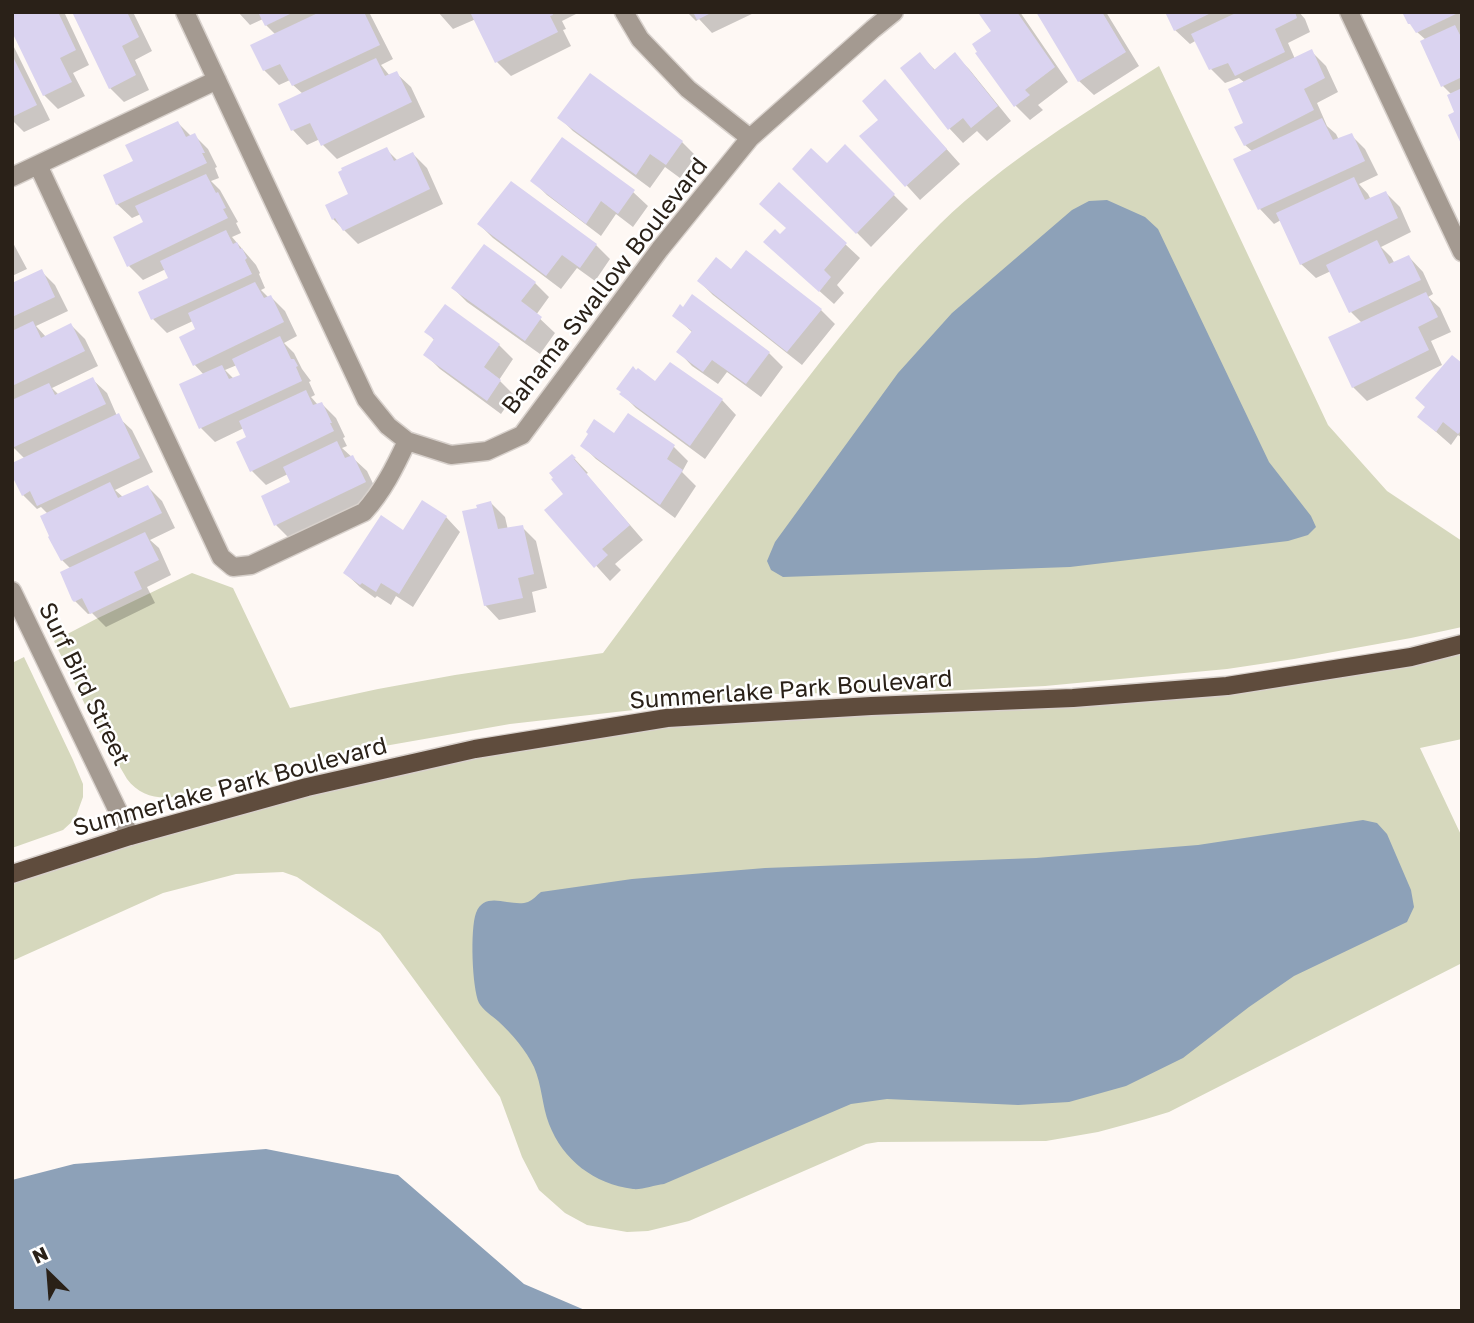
<!DOCTYPE html>
<html>
<head>
<meta charset="utf-8">
<style>
	body { margin:0 }
	#map { position:relative; width:1474px; height:1323px; overflow:hidden; background:#fef8f4; font-family:"Golos Text",sans-serif }
	canvas { display:block }
	.frame { position:absolute; inset:0; border:14px solid #2a2118; pointer-events:none }
	.north { position:absolute; left:14px; top:1239px; width:70px; height:70px; -webkit-text-stroke:5px #fff; paint-order:stroke; rotate:335deg; font-size:19px; font-weight:700; line-height:28px; text-align:center; color:#2a2118 }
	.north::after { content:''; display:block; margin:auto; width:24px; height:32px; background:#2a2118; clip-path:polygon(50% 0,100% 100%,50% 72%,0 100%) }
</style>
</head>
<body>
<div id="map">
<canvas width="1474" height="1323"></canvas>
<div class="frame"></div>
<div class="north">N</div>
</div>
<script>
const ctx = document.querySelector('canvas').getContext('2d');
ctx.lineJoin = 'round';
function fill(path, color) {
  ctx.fillStyle = color;
  ctx.fill(path, 'evenodd');
}
function stroke(path, color, width, dash) {
  ctx.strokeStyle = color;
  ctx.lineWidth = width;
  ctx.lineCap = dash ? 'butt' : 'round';
  ctx.setLineDash(dash || []);
  ctx.stroke(path);
}
function label(font, color, halo, rows, align = 'center') {
  ctx.font = font + ' "Golos Text",sans-serif';
  ctx.lineWidth = 5;
  ctx.setLineDash([]);
  ctx.textBaseline = 'middle';
  ctx.strokeStyle = halo;
  ctx.fillStyle = color;
  for (const [text, x, y, turn = 0] of rows) {
    ctx.save();
    ctx.translate(x, y);
    ctx.rotate((+turn || 0) * Math.PI / 180);
    ctx.textAlign = isNaN(turn) ? turn : align;
    if (halo) ctx.strokeText(text, 0, 0);
    ctx.fillText(text, 0, 0);
    ctx.restore();
  }
}
fill(new Path2D(`
	M1159 66 1328 425 1387 491 1462 541V627L1411 638 1294 659 1227 669 1045 686 942 691 775 694 510 724 373 748 308 762 174 797C155 799 139 795 127 779L93 721 54 641 96 619 192 573 233 588 290 708 378 689 455 675 603 653C664 571 724 487 786 406 835 343 883 280 940 224 1005 161 1083 114 1159 66Z
	M1462 644V739L1420 748 1462 837V963L1169 1112 1146 1119 1098 1132 1046 1141 878 1142 866 1144 689 1221 648 1231 627 1232 587 1225 565 1213 539 1190 522 1157 500 1097 380 933 297 877 283 872 236 874 163 893 12 961V874L317 785 667 718 1227 686Z
	M24 657 73 760 83 784V797L75 819 63 830 12 848V663Z`), '#d6d8bd');
fill(new Path2D(`
	M1107 200 1145 217 1158 229 1269 462 1311 516 1316 527 1308 535 1288 541 1070 567 783 577 771 570 767 561 775 542 898 373 952 313 1072 210 1089 201Z
	M1363 820 1377 823 1387 834 1411 890 1414 907 1407 922 1294 976 1249 1007 1183 1058 1126 1086 1069 1102 1018 1105 887 1099 851 1104 664 1184C654 1185 642 1190 633 1189 594 1184 563 1160 549 1124 542 1106 542 1085 534 1067 526 1050 512 1034 498 1021 492 1016 483 1010 479 1003 472 988 470 929 476 913 485 889 511 908 528 902 533 900 537 895 541 892L632 879 765 868 1036 858 1198 845Z
	M266 1149 398 1175 524 1284 587 1311H12V1180L74 1164Z`), '#8da1b8');
fill(new Path2D(`
	M12 12H63L65 14 89 65 73 73 85 96 58 109 44 95Z
	M74 12H133L152 51 135 60 149 90 124 102 110 88Z
	M238 12H369L393 59 381 65 390 76 396 73 411 87 425 117 337 159 323 145 320 139 307 145 293 130 280 105 303 94 293 85 290 80 279 85 264 70 276 35 266 25 263 19 250 25Z
	M438 12H580L562 21 566 29 563 30 571 46 511 76 497 62 476 19 453 29Z
	M687 12H756L712 33 699 19 696 21Z
	M983 12H1020L1068 82 1038 105 1043 110 1030 120 1015 105 994 31Z
	M1038 12H1106L1139 66 1094 95 1079 81Z
	M1167 12H1299L1305 19 1310 32 1288 43 1295 59 1312 52 1326 66 1338 92 1317 103 1327 126 1336 134 1339 140 1351 135 1365 149 1378 175 1359 184 1368 194 1371 200 1386 193 1400 207 1411 232 1381 247 1391 257 1395 264 1409 257 1423 272 1433 294 1428 297 1440 308 1451 332 1431 341 1442 365 1367 401 1353 387 1362 323 1351 312 1331 271 1316 278 1301 264 1281 220 1274 224 1260 209 1236 160 1253 152 1245 145V83L1239 78 1225 83 1211 69 1197 40 1190 44 1175 30Z
	M1404 12H1462V32H1460L1462 34V141L1457 113 1452 95 1443 86 1426 40 1417 32Z
	M12 43 50 120 24 132 12 120Z
	M920 55 936 71 955 55 969 69 1011 121 987 141 977 131 963 143 949 128Z
	M590 75 682 142 696 156 680 178 665 167 650 188 573 131 559 117Z
	M899 96 960 164 920 200 862 136 880 120Z
	M178 123 191 136 194 135 208 149 217 167 215 168 219 178 211 181 220 190 238 222 236 223 241 233 232 237 256 265 260 273 259 274 265 288 261 290 269 298 271 297 285 311 297 336 284 343 294 353 302 369 311 381 309 382 315 395 311 397 318 405 322 404 336 418 345 437 343 438 347 446 342 448 367 471 379 496 290 539 276 525 293 483 288 474 266 485 252 471 248 438 244 428 215 442 201 428 204 375 194 364 197 330 193 321 167 333 153 319 171 279 166 269 143 280 129 266 146 223 141 214 132 218 117 204 135 162ZM237 365 242 376 234 379 225 370Z
	M845 147 908 209 871 247 794 169 827 166Z
	M387 150 398 161 413 154 427 168 443 204 358 244 333 219Z
	M533 181 633 192 648 206 633 227 616 214 601 236 547 195Z
	M479 224 596 245 610 259 595 281 577 268 561 289 493 238Z
	M780 237 845 244 860 258 837 285 844 293 834 304 780 256Z
	M12 241 27 269 12 276Z
	M747 252 821 310 835 324 802 365 713 295 699 281 731 271Z
	M41 271 55 285 68 311 36 326 46 337 71 325 85 339 98 366 52 388 59 395 92 379 107 393 117 416 132 430 153 472 115 490 124 498 148 487 162 501 175 528 150 540 159 548 171 575 147 587 155 603 106 627 92 613 88 614 73 599 71 569 62 560 48 514 41 507 37 509 23 495 25 459 13 447 12 285Z
	M535 283 549 297 536 315 555 333 540 354 467 302 453 288Z
	M692 297 769 353 783 367 761 397 727 372 718 384 692 366 678 351 693 333 674 315 683 309Z
	M426 331 499 345 513 359 499 380 514 395 501 414 440 369 426 355 435 341Z
	M1462 366V438L1458 435 1451 445 1419 417Z
	M656 383 722 400 736 415 705 459 636 408 622 394Z
	M614 435 674 447 688 461 682 472 696 486 675 518 596 459 582 445Z
	M572 456 588 473 586 474 643 540 615 564 621 570 610 581 547 511 566 494Z
	M491 503 505 517 508 530 522 527 536 541 547 588 532 592 536 612 499 620 485 605 479 509Z
	M446 517 460 532 413 607 396 596 391 605 377 596 375 598 360 587 345 573 404 533Z`), '#0003');
fill(new Path2D(`
	M12 12H58L76 50 60 58 72 82 43 96 12 32Z
	M72 12H127L139 37 122 46 136 75 109 89Z
	M258 12H294L265 26Z
	M320 12H364L380 45 292 86 280 64 263 71 250 45Z
	M474 12H552L553 15 550 16 558 32 495 63 471 14Z
	M693 12H713L697 20Z
	M982 12H1017L1055 67 1025 90 1030 95 1014 107 975 53 977 52 972 44 991 31 979 14Z
	M1036 12H1102L1126 52 1078 82Z
	M1165 12H1213L1174 31Z
	M1238 12H1295L1297 18 1275 29 1285 52 1235 76 1228 63 1209 70 1191 34Z
	M1402 12H1460L1416 33 1410 24H1408Z
	M1455 25 1462 39V77L1441 87 1420 41Z
	M1312 49 1325 78 1304 89 1314 110 1244 146 1234 127 1243 123 1228 89Z
	M920 52 934 70 955 52 998 106 971 128 963 118 948 130 900 68Z
	M12 55 37 105 12 117Z
	M376 58 385 76 397 71 412 102 321 146 310 123 291 131 278 104Z
	M590 73 683 141 666 165 650 154 636 175 557 118Z
	M885 79 947 149 905 187 859 136 878 120 862 101Z
	M1462 88V146L1448 115 1454 112 1447 95Z
	M1322 118 1333 140 1352 133 1365 161 1258 210 1233 159Z
	M178 121 186 137 195 133 205 153H202L207 163 116 205 103 175 133 161 125 145Z
	M562 137 635 190 618 214 601 201 586 224 530 181Z
	M845 144 895 194 856 234 792 169 811 148 827 163Z
	M387 147 394 161 413 152 430 189 343 231 335 218 332 220 325 205 348 194 338 172 342 170 341 168Z
	M206 174 216 193 218 192 226 208 223 209 228 218 127 267 113 237 143 222 135 206Z
	M1354 177 1365 200 1386 191 1398 218 1300 265 1276 213Z
	M511 181 597 244 580 268 562 255 546 276 477 224Z
	M779 182 847 243 824 270 831 277 819 292 763 242 775 229 780 234 786 228 759 204Z
	M226 230 233 244 237 242 240 249 242 248 247 258 245 260 252 274 151 320 138 292 168 278 160 261Z
	M1377 240 1389 264 1409 255 1421 280 1349 313 1326 265Z
	M484 244 536 282 521 301 542 317 525 341 451 288Z
	M746 250 822 309 787 352 697 281 716 257 731 269Z
	M42 269 55 297 12 317V283Z
	M255 282 264 298 271 295 284 322 193 366 179 337 195 329 188 313Z
	M1426 292 1438 317 1418 327 1429 350 1352 388 1328 337Z
	M692 294 770 352 746 384 712 360 703 372 676 352 692 331 672 316 680 304 683 307Z
	M445 304 500 344 484 367 501 380 487 401 423 355 434 339 424 332Z
	M33 321 41 338 71 323 85 351 12 386V331Z
	M280 336 291 359H294L298 366 296 367 302 381 199 429 179 384 222 365 229 379 240 375 232 359Z
	M1452 355 1462 363V430L1458 434 1443 422 1436 432 1417 417 1425 407 1415 398Z
	M670 362 723 399 690 446 619 394 621 392 616 389 633 366 636 370 638 368 655 381Z
	M93 377 106 404 12 448V400L49 383 55 395Z
	M306 390 313 405 322 402 332 423H330L334 431 250 472 236 442 246 437 239 421Z
	M119 413 140 458 37 506 30 491 22 496 12 476V463Z
	M628 413 675 445 667 459 683 470 660 505 580 446 588 434 586 432 594 419 614 433Z
	M337 441 345 458 353 455 366 482 274 526 261 496 290 482 283 467Z
	M572 454 576 458 574 459 630 525 602 549 608 555 594 568 544 510 563 494 551 479 553 478 549 473Z
	M110 482 118 498 148 485 162 513 61 561 48 537 49 536 40 516Z
	M422 500 447 516 399 594 381 583 376 592 362 583 360 585 343 573 381 515 403 530Z
	M491 501 498 529 523 525 534 574 518 578 523 598 484 606 462 511 477 508 476 505Z
	M145 532 159 560 134 572 142 589 90 614 82 598 74 602 72 600 60 572Z`), '#dad3f0');
const minor = new Path2D(`
	M185 12 366 399 388 426 407 441 451 455 487 451 522 435 660 249 750 138 873 29 894 12
	M624 12 640 39 688 89 750 138
	M1349 12 1462 252
	M38 165 221 557 233 567 251 565 364 512C383 491 395 467 407 441
	M12 177 217 80
	M12 591 130 836`);
const major = new Path2D(`
	M12 874 130 836 307 787 475 749 667 718 871 706 1073 698 1227 686 1411 657 1462 644`);
stroke(minor, '#d8d1cc', 21);
stroke(major, '#d8d1cc', 21);
stroke(minor, '#a49a91', 18);
stroke(major, '#5f4c3d', 18);
label('24px', '#2a2118', '#fff', [
	["Bahama Swallow Boulevard",605,286,-52],
	["Surf Bird Street",84,684,64],
	["Summerlake Park Boulevard",791,690,-4],
	["Summerlake Park Boulevard",230,787,-15]
]);
</script>
</body>
</html>
